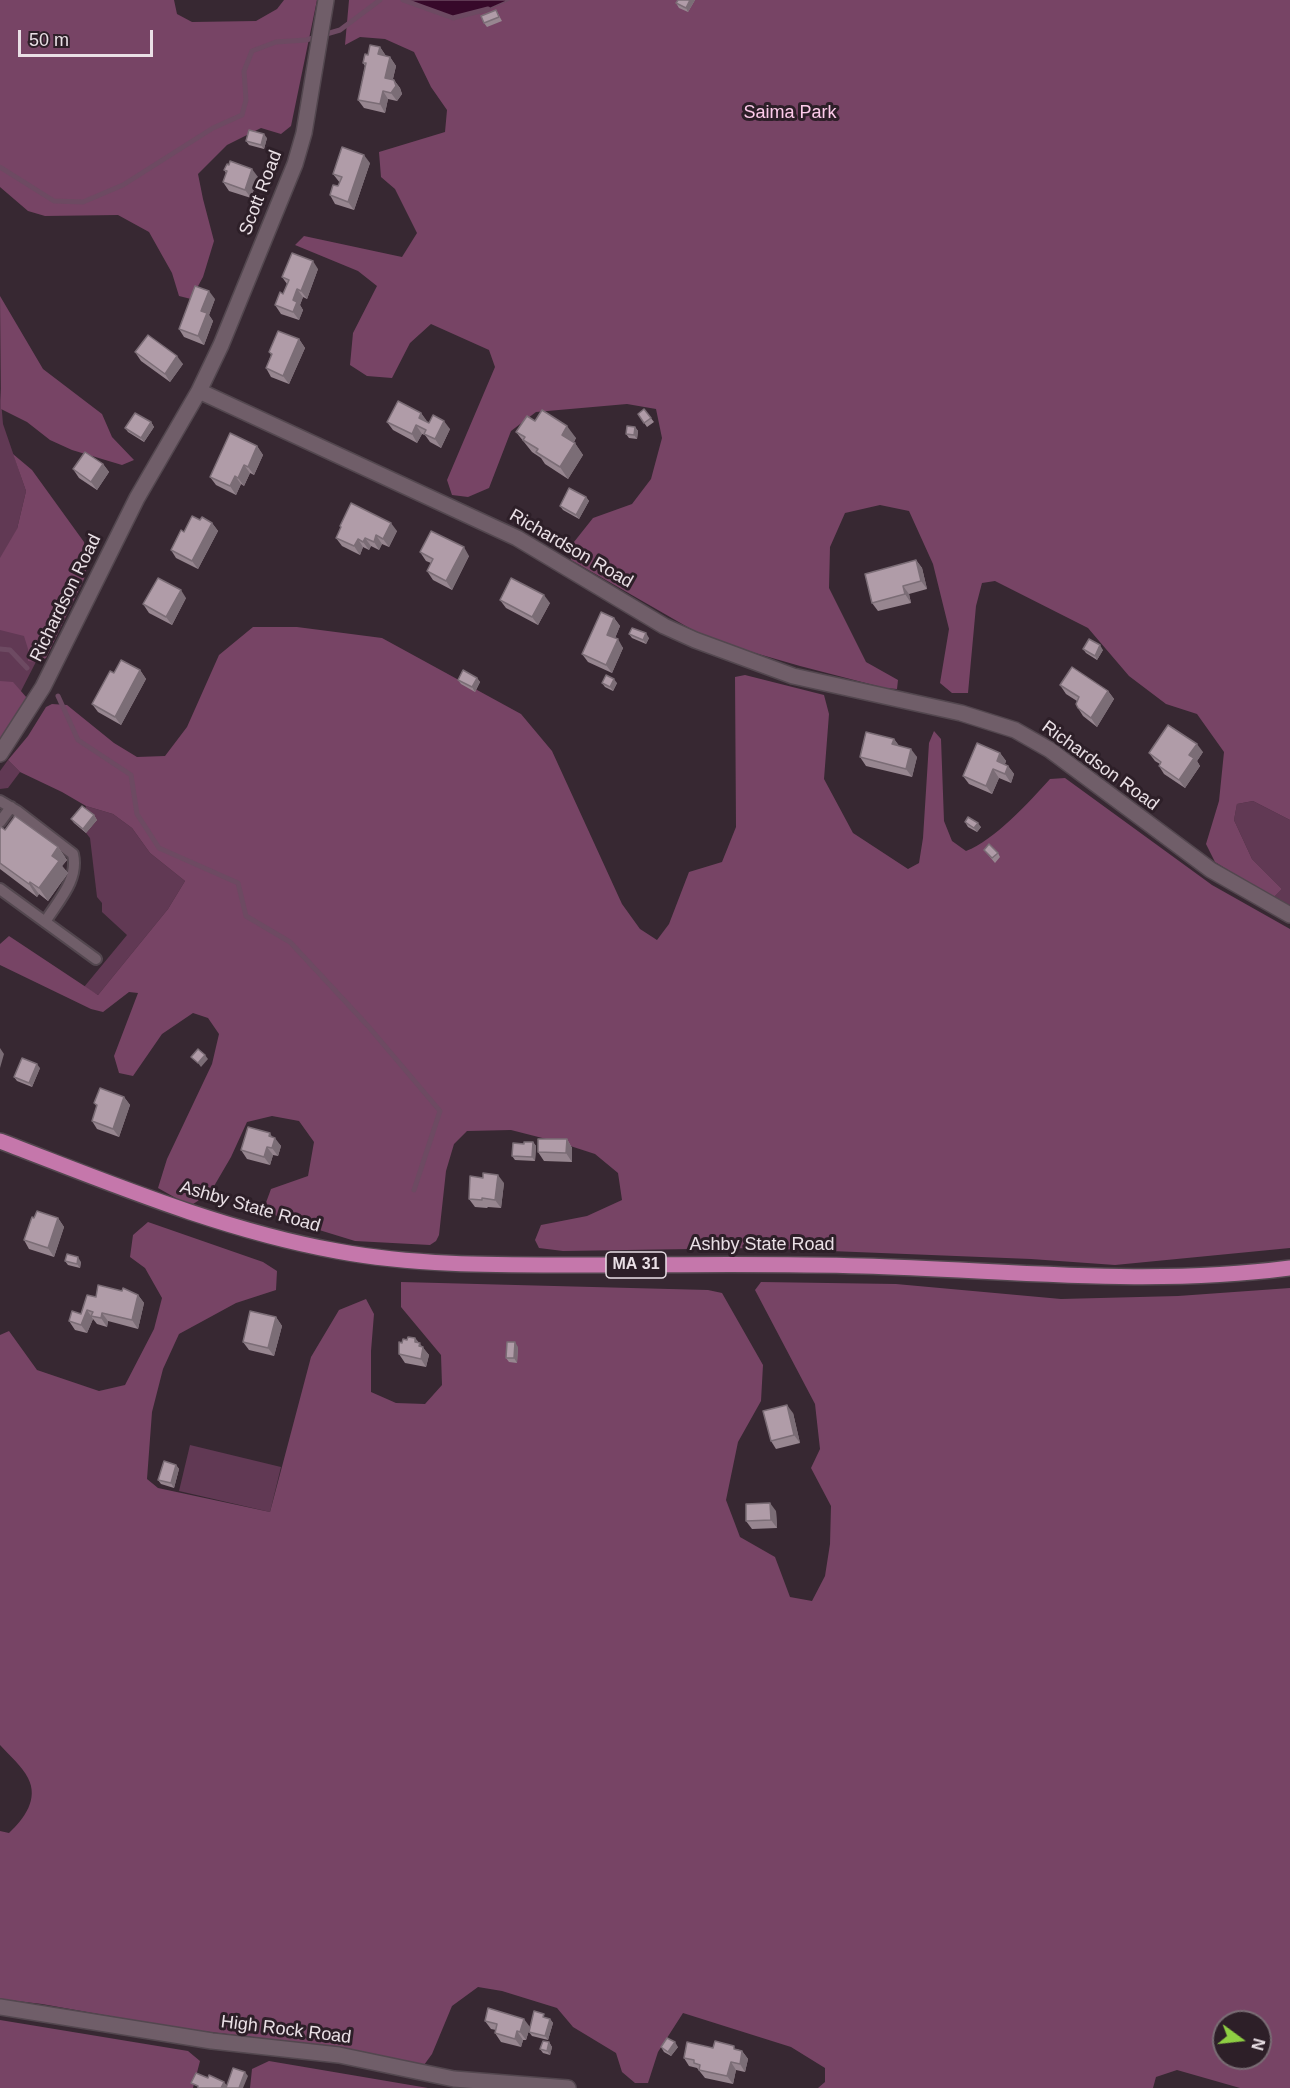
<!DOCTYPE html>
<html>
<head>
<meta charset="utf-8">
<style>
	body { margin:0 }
	#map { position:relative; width:1290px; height:2088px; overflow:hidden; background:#372832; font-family:Arial,sans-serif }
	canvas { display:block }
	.north { position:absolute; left:1212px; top:2010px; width:60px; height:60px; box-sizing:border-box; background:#2d1f28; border:2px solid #796c74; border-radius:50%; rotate:105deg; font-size:16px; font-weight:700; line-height:24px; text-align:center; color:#eae0e6 }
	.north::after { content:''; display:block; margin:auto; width:21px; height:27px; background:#8ece43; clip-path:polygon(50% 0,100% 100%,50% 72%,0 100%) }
	.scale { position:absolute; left:18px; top:30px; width:135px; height:27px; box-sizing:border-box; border:3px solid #eae0e6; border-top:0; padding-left:8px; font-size:18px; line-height:21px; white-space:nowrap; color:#eae0e6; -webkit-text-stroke:4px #2d1f28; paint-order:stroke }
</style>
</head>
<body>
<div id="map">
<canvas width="1290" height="2088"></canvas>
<div class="north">N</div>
<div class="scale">50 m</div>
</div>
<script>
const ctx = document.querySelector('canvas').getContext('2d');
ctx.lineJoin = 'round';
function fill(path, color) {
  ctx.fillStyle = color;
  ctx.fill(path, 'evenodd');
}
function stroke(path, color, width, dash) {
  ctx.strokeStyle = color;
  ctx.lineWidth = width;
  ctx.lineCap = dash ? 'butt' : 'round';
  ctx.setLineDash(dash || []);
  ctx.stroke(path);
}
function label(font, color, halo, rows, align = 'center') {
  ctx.font = font + ' Arial,sans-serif';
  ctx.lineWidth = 6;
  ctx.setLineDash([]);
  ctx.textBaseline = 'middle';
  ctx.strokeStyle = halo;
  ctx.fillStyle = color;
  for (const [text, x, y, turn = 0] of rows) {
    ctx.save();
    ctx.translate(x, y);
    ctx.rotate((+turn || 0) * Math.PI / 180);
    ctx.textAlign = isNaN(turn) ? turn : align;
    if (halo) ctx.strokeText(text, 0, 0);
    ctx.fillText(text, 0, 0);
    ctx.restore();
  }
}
fill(new Path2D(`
	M0 388 3 424 26 491 17 529 60 615 0 732Z
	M8 760 20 772 8 788 0 789V771Z
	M1253 801 1290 820V907L1273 898 1282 889 1252 859 1234 820 1237 804Z
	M86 806 113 814 132 828 150 853 185 881 168 909 98 995 84 987 127 935 102 912V903L97 897 90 838 86 833 97 820 85 810Z
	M190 1445 281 1467 270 1512 179 1491Z`), '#613954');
fill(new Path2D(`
	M0 0H174L177 14 192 22 256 21 277 9 284 0H317L291 126 281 134 261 128 227 145 198 174 203 199 214 241 203 277 191 299 179 296 172 273 149 232 118 215 45 216 28 211 0 187Z
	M349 0H403L410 3 482 12 509 0H1290V820L1253 801 1237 804 1234 820 1252 859 1282 889 1273 898 1215 862 1206 844 1219 801 1224 752 1197 714 1166 704 1129 676 1088 628 995 581 982 583 976 606 968 693H952L940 683 949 629 933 564 909 511 880 505 845 513 830 547 829 588 866 662 898 680 897 689 885 688 800 666 710 640 571 560 570 547 593 518 632 504 651 479 662 438 656 409 627 404 536 412 511 431 489 488 468 497 452 495 447 480 495 367 489 350 431 324 410 343 392 378 367 376 350 365 353 333 377 286 358 271 295 245 304 236 402 257 417 233 395 189 381 177 379 152 445 132 447 110 431 87 414 52 385 39 360 37 345 45Z
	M0 296 43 369 102 414 112 437 134 460 122 465 72 450 50 440 27 422 1 409Z
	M13 454 32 470 84 542 88 562 84 579 46 658 36 662 28 661V649L24 636 0 630V558L17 529 26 491Z
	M253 627H297L382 638 521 714 552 751 622 904 640 929 657 940 669 924 689 872 722 862 736 827 735 677 745 675 824 695 829 714 824 779 853 833 908 869 919 863 923 838 929 743 934 731 941 739 944 821 952 841 966 851C995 840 1029 802 1050 779L1065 778 1212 885 1290 929V1248L1115 1265 1031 1259 756 1248 563 1251 539 1248 535 1240 541 1225 587 1216 622 1200 618 1173 595 1154 558 1142 511 1130 467 1131 454 1144 446 1171 439 1235 436 1241 430 1245 355 1241 280 1218 264 1208 271 1189 308 1176 314 1142 299 1121 272 1116 247 1122 231 1157 210 1193 190 1206 158 1188 167 1159 212 1064 219 1034 208 1018 193 1013 162 1034 133 1076 119 1073 114 1056 138 993 129 992 103 1012 91 1009 0 965V944L9 936 98 995 168 909 185 881 150 853 132 828 113 814 86 806 62 792 20 772 8 760 28 736 46 707 52 704 67 705 114 743 137 757 165 756 187 727 219 655Z
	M0 681 13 682 27 698 0 741Z
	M148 1222 263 1262 277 1271 276 1290 236 1303 179 1334 163 1369 152 1412 147 1479 158 1488 270 1512 311 1357 339 1310 366 1299 374 1314 371 1351V1392L396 1403 425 1404 442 1385 441 1355 401 1307V1282L708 1290 722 1293 763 1365 761 1401 738 1442 726 1500 740 1537 775 1557 790 1597 812 1601 825 1576 830 1544 831 1506 811 1468 820 1449 815 1404 755 1290 761 1282 896 1284 1061 1299 1178 1296 1290 1288V2088H1240L1177 2070 1156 2077 1153 2088H818L825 2082V2068L791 2047 683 2013 658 2052 648 2083H635L622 2072 616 2053 573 2027 557 2008 502 1991 478 1987 452 2006 432 2054 424 2065 318 2045 177 2028 42 2004 0 1999V1831L9 1833C24 1819 39 1799 28 1778 22 1766 9 1755 0 1745V1335L9 1331 37 1370 99 1391 125 1385 154 1329 162 1298 145 1268 130 1257 133 1235ZM1224 2022H1260V2058H1224Z
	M0 2020 188 2051 200 2061 193 2088H0Z
	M269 2061 428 2088H250L252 2069Z`), '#774465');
const water = new Path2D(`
	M403 0H509L482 12 453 18Z`);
fill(water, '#37092a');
stroke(water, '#6d4a62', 1.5);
stroke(new Path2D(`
	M403 0 453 18 488 9
	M0 167 54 201 83 202 123 185 213 128 242 115 246 100 244 71 252 51 276 42 306 40 340 30 380 0
	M0 649 10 650 27 668
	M58 696 78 740 131 775 137 814 159 848 238 883 246 916 290 942 368 1026 440 1111 414 1190`), '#6d4a62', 5);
const service = new Path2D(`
	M0 801 17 811 73 854C79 880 58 901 45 922
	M0 822 11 807
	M0 889 96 959`);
const minor = new Path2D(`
	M199 391 517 538 664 626 695 640 793 676 961 713 1015 730 1050 750 1211 870 1290 915
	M0 754 43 687 137 498 199 391 221 345 295 164 304 133 326 0
	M0 2007 212 2041 339 2055 454 2079 568 2088`);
const primary = new Path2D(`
	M0 1141C110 1183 221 1230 337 1251 417 1266 499 1265 580 1265 674 1265 769 1263 863 1266 1007 1270 1147 1287 1290 1268`);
stroke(service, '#53474f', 14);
stroke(minor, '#53474f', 18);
stroke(primary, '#53474f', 18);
stroke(service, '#705e69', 10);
stroke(minor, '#705e69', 15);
stroke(primary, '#c577ab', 15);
fill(new Path2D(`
	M678 0H695L688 12 679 8 676 3Z
	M496 10 502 21 487 27 484 23Z
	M380 47 386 56 390 57 396 66 393 79 400 88 402 94 397 101 388 99 385 113 364 108 358 100 365 66 363 63 368 55Z
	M267 138 264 149 249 145 246 141Z
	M370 163 354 210 335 204 330 195 338 186 340 183 333 174Z
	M224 170 258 177 251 198 229 191 223 182 226 173Z
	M318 269 307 299 303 297 300 305 303 310 299 320 281 314 275 305 283 294 287 284 282 277Z
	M215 299 209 315 213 321 204 345 184 337 179 329Z
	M299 339 305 348 289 384 271 377 266 368 271 355 269 352Z
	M135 352 183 364 170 382 141 361Z
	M644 409 654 422 647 427 638 414Z
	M421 413 427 422 450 429 441 448 430 442 425 435 422 434 417 443 393 430 387 422Z
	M535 421 576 438 574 442 583 455 568 479 545 464 541 458 532 452 516 432Z
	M151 422 154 427 144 442 128 432 125 428Z
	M635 427 638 431 637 439 629 438 626 434Z
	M257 446 263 455 254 475 250 473 244 486 241 484 236 495 216 485 210 477Z
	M103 464 109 472 97 490 79 478 73 469Z
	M586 497 589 501 579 519 563 510 560 506Z
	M200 520 212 523 218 531 198 569 176 558 171 550 184 532Z
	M340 526 397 531 389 547 382 544 379 550 371 546 369 550 363 547 360 555 342 546 336 538 341 528Z
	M420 552 469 556 452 590 433 580 427 571 431 563 426 561Z
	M916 560 922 568 927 589 909 594 911 603 878 611 872 603Z
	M186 598 172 625 149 613 143 604Z
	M500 600 550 603 538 625 506 608Z
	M614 618 620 626 615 638 623 648 612 673 588 662 582 654Z
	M629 634 649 638 646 644 632 638Z
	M1083 649 1103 650 1097 660 1086 653Z
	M140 670 146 679 121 725 98 712 92 704 114 673Z
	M477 678 480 682 475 692 461 684 458 680Z
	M602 683H617L613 691 605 687Z
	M1060 685 1108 691 1114 699 1097 727 1083 716 1078 708 1077 701 1066 694Z
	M894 739 899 746 917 757 912 777 866 766 860 757Z
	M1203 752 1197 761 1200 766 1185 788 1164 774 1159 766 1160 764 1155 761 1149 753Z
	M1000 753 1006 761 1005 764 1008 766 1014 774 1011 783 999 778 992 794 969 784 963 776Z
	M94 815 97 820 86 833 74 823 71 819Z
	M965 822 981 827 977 832 968 827Z
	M0 829 58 847 67 860 62 866 68 873 48 901 39 894 37 897 0 869Z
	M984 850 998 853 1000 857 995 863Z
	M40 1068 32 1087 17 1081 14 1077Z
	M124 1097 130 1105 119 1137 97 1129 92 1121 97 1107 94 1103Z
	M273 1137 281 1146 278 1156 273 1155 270 1165 247 1159 241 1150Z
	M567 1139 572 1148V1162L544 1161 538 1152Z
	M533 1142 536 1146 535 1161 515 1160 512 1156Z
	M504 1183 501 1208 488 1207 487 1208 475 1207 469 1199Z
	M34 1218H58L64 1227 54 1257 29 1249 24 1240Z
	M65 1261 81 1262 80 1268 68 1265Z
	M122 1291 138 1295 144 1303 138 1329 108 1321 107 1327 97 1324 93 1319 87 1333 75 1330 69 1321 81 1314 96 1297Z
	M276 1317 282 1326 274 1356 249 1350 243 1342Z
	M415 1338 429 1355 426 1367 405 1363 399 1354 402 1343 407 1340Z
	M518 1347 517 1363 509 1362 506 1358Z
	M793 1413 800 1443 776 1449 771 1441Z
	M176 1465 179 1469 174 1488 161 1484 158 1480Z
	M776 1511 777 1528 752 1529 746 1521Z
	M550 2019 553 2023 548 2040 532 2036 529 2032Z
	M485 2021 530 2027 526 2040H523L521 2047 501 2042 495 2033 496 2030 491 2029Z
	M549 2042 552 2047 550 2055 543 2053 540 2049Z
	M661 2047H678L671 2056 664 2052Z
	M713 2048 737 2049 742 2051 748 2059 745 2072 736 2070 733 2084 705 2078 697 2068 689 2066 684 2058Z`), '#978690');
fill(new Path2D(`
	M690 0H695L688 12 686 8Z
	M380 47 386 56 384 63 378 54Z
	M390 57 396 66 391 86 385 78Z
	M394 80 400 88 402 94 397 101 391 93Z
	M383 91 388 99 385 113 380 104Z
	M264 134 267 138 264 149 261 145Z
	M364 155 370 163 354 210 348 202Z
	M252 169 258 177 251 198 245 190Z
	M313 261 318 269 307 299 301 291Z
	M297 289 303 297 300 305 303 310 299 320 293 312V300Z
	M209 291 215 299 209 315 213 321 204 345 198 336 201 311Z
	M299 339 305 348 289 384 283 376Z
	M177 356 183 364 170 382 165 374Z
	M421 413 427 421 419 418Z
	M444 421 450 429 441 448 435 439Z
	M151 422 154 427 144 442 141 438Z
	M416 425 422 434 417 443 412 434Z
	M567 426 576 438 570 447 562 435Z
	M635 427 638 431 637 439 634 435Z
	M575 443 583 455 568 479 560 467Z
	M257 446 263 455 254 475 248 467Z
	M103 464 109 472 97 490 91 482Z
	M244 465 250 473 244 486 238 478Z
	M235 476 241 484 236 495 230 486Z
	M586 497 589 501 579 519 576 515Z
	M212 523 218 531 198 569 192 561Z
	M391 523 397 531 389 547 383 539Z
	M376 535 382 544 379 550 374 542Z
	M365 538 371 546 369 550 363 542Z
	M358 539 363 547 360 555 354 546Z
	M464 547 469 556 452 590 446 581Z
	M916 560 922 568 927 589 921 581Z
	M903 586 909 594 911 603 905 594Z
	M181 590 186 598 172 625 166 617Z
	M544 595 550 603 538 625 532 617Z
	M614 618 620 626 613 643 607 635Z
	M646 633 649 638 646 644 643 640Z
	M618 639 623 648 612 673 606 665Z
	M1100 645 1103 650 1097 660 1095 656Z
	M140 670 146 679 121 725 115 717Z
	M477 678 480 682 475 692 472 687Z
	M614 679 617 683 613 691 610 687Z
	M1108 691 1114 699 1097 727 1091 718Z
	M894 739 900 747 892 744Z
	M1197 744 1203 752 1197 761 1200 766 1185 788 1179 780 1189 755Z
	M911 749 917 757 912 777 906 769Z
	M1000 753 1006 761 1003 769 997 761Z
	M1008 766 1014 774 1011 783 1005 774Z
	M993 769 999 778 992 794 986 786Z
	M94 815 97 820 86 833 83 829Z
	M978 823 981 827 977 832 974 828Z
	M58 847 67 860 62 866 68 873 48 901 39 888 52 856Z
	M30 882 39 894 37 897 29 884Z
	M0 1048 4 1054 0 1068Z
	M205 1055 208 1059 201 1067 198 1063Z
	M37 1064 40 1068 32 1087 29 1083Z
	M124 1097 130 1105 119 1137 113 1129Z
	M270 1133 274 1140 275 1138 281 1146 278 1156 272 1148 269 1136Z
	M567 1139 572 1148V1162L566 1153Z
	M533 1142 536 1146 535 1161 532 1157Z
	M267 1147 273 1155 270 1165 264 1157Z
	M498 1175 504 1183 501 1208 495 1200Z
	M58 1218 64 1227 54 1257 48 1248Z
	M78 1257 81 1262 80 1268 77 1264Z
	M138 1295 144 1303 138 1329 132 1320Z
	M87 1310 93 1319 87 1333 81 1325Z
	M102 1313 108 1321 107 1327 101 1318Z
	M276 1317 282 1326 274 1356 268 1348Z
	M415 1338 429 1355 426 1367 421 1359 415 1342Z
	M515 1342 518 1347 517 1363 514 1358Z
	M787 1405 793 1413 800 1443 794 1435Z
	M176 1465 179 1469 174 1488 171 1483Z
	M770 1503 776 1511 777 1528 771 1520Z
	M524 2019 530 2027 526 2040 520 2032Z
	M550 2019 553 2023 548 2040 545 2036Z
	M517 2031 523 2040 521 2047 515 2039Z
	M549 2042 552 2047 550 2055 547 2051Z
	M675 2042 678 2047 671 2056 668 2052Z
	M742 2051 748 2059 745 2072 740 2064Z
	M731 2062 736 2070 733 2084 727 2076Z
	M245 2072 248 2076 243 2088H239Z
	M224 2082 229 2088H221Z`), '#7b6d76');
const building = new Path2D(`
	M678 0H690L686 8 676 3Z
	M496 10 499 17 484 23 481 16Z
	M370 45 380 47 378 54 390 57 385 78 394 80 396 86 391 93 383 91 380 104 358 100 366 63H363L365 54 368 55Z
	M249 130 264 134 261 145 246 141Z
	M342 147 364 155 348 202 330 195 333 185 338 186 342 177 333 174Z
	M230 161 252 169 245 190 223 182 227 171 224 170 227 164 229 165Z
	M292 253 313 261 301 291 297 289 293 300 297 302 293 312 275 305 280 292 283 294 289 280 282 277Z
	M195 286 209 291 201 311 207 313 198 336 179 329Z
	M278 331 299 339 283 376 266 368 272 354 269 352Z
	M148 335 177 356 165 374 135 352Z
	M398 401 421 413 419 418 429 423 433 415 444 421 435 439 424 434 426 430 416 425 412 434 387 422Z
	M644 409 651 418 644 423 638 414Z
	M542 410 567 426 562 435 575 443 560 467 536 452 538 449 523 440 525 437 516 432 527 416 535 421Z
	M135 413 151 422 141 438 125 428Z
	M627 426 635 427 634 435 626 434Z
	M230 433 257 446 248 467 244 465 238 478 235 476 230 486 210 477Z
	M85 452 103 464 91 482 73 469Z
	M569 488 586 497 576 515 560 506Z
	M351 503 391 523 383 539 376 535 374 542 365 538 363 542 358 539 354 546 336 538 341 527 340 526Z
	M192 516 200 520 202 517 212 523 192 561 171 550 181 530 184 532Z
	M431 531 464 547 446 581 427 571 433 559 420 552Z
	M916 560 921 581 903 586 905 594 872 603 865 574Z
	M158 578 181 590 166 617 143 604Z
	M511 578 544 595 532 617 500 600Z
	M601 612 614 618 607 635 618 639 606 665 582 654Z
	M632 628 646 633 643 640 629 634Z
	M1089 639 1100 645 1095 656 1083 649Z
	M121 660 140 670 115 717 92 704 110 671 114 673Z
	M1072 667 1108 691 1091 718 1078 708 1076 704 1079 697 1060 685Z
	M463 670 477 678 472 687 458 680Z
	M606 675 614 679 610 687 602 683Z
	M1168 725 1197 744 1189 755 1194 758 1179 780 1159 766 1161 762 1149 753Z
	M866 732 894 739 892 744 911 749 906 769 860 757Z
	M977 743 1000 753 997 761 1008 766 1005 774 993 769 986 786 963 776Z
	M82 806 94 815 83 829 71 819Z
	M15 816 58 847 52 856 59 861 39 888 30 882 29 884 0 863V829L1 827 5 830Z
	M968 817 978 823 974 828 965 822Z
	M989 844 998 853 992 858 984 850Z
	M198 1049 205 1055 198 1063 191 1057Z
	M22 1058 37 1064 29 1083 14 1077Z
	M100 1088 124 1097 113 1129 92 1121 97 1105 94 1103Z
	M248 1127 270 1133 269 1136 275 1138 272 1148 267 1147 264 1157 241 1150Z
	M538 1139H567L566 1153 538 1152Z
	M524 1142H533L532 1157 512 1156 513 1143 524 1144Z
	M483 1173 498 1175 495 1200 482 1198V1200L469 1199 470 1176 483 1178Z
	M37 1211 58 1218 48 1248 24 1240 32 1217 34 1218Z
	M67 1254 78 1257 77 1264 65 1261Z
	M98 1285 122 1291 123 1288 138 1295 132 1320 102 1313 101 1318 91 1316 93 1312 87 1310 81 1325 69 1321 72 1311 81 1314 87 1295 96 1297Z
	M250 1311 276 1317 268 1348 243 1342Z
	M408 1337 415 1338V1342L420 1343 419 1346 423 1347 421 1359 399 1354V1342L402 1343 403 1339 407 1340Z
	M507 1342H515L514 1358H506Z
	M787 1405 794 1435 771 1441 763 1411Z
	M164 1461 176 1465 171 1483 158 1480Z
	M770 1503 771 1520 746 1521V1504Z
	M488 2008 524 2019 520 2032 517 2031 515 2039 495 2033 497 2024 485 2021Z
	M534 2011 544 2014 543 2017 550 2019 545 2036 529 2032Z
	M667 2038 675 2042 668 2052 661 2047Z
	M543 2041 549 2042 547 2051 540 2049Z
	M715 2041 734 2046V2049L742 2051 740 2064 731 2062 727 2076 699 2070 700 2065 694 2063V2060L684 2058 687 2042 713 2048Z
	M233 2068 245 2072 239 2088H226Z
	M196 2073 208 2078 209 2075 224 2082 221 2088H198V2086L191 2083Z`);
fill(building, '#b09ca8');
stroke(building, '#7b6d76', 1.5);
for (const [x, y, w] of [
	[636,1265,60]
]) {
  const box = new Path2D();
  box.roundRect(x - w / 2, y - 13, w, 26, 4.5);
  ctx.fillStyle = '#2d1f28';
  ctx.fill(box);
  stroke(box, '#eae0e6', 1.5);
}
label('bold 16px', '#eae0e6', null, [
	["MA 31",636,1265]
]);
label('18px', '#fdcbea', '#2d1f28', [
	["Saima Park",790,113]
]);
label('18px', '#eae0e6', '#2d1f28', [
	["Scott Road",261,193,-69],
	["Richardson Road",571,549,30],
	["Richardson Road",66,598,-64],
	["Richardson Road",1100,766,36],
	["Ashby State Road",250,1207,16],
	["Ashby State Road",762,1245],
	["High Rock Road",286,2030,7]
]);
</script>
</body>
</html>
